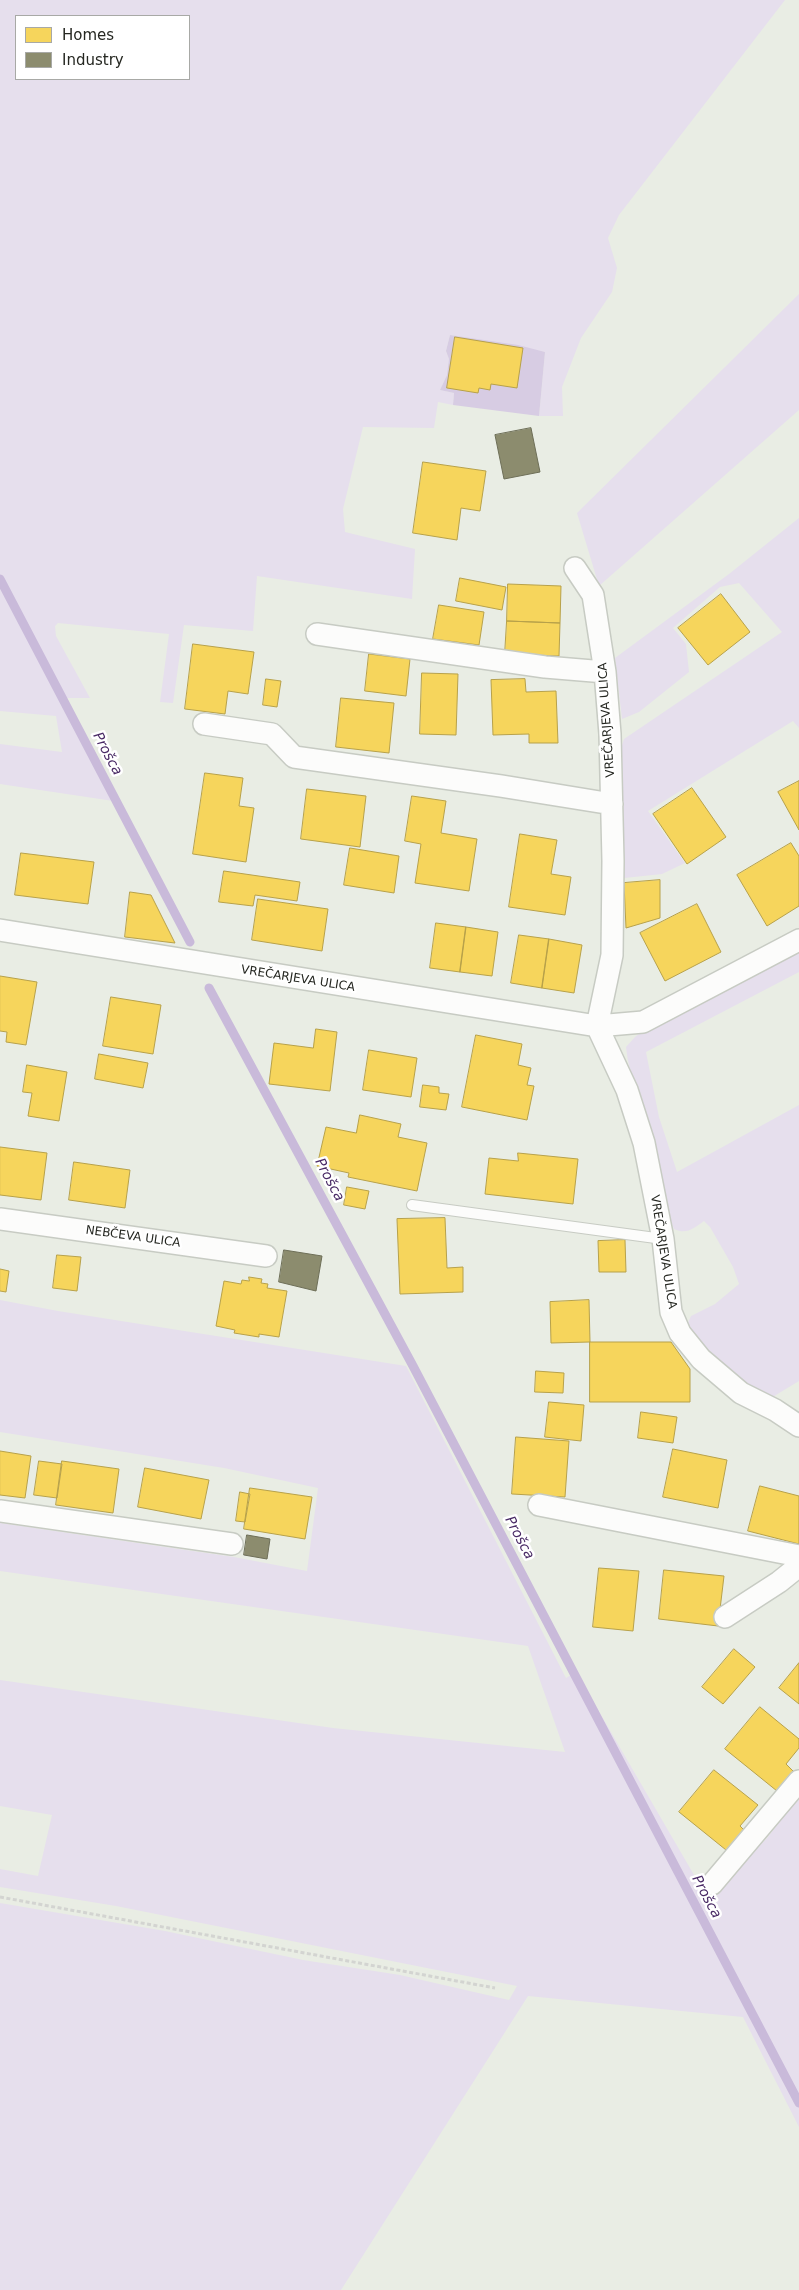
<!DOCTYPE html>
<html>
<head>
<meta charset="utf-8">
<style>
	body { margin:0 }
	#map { position:relative; width:799px; height:2290px; overflow:hidden; background:#e9ede4; font-family:"DejaVu Sans",sans-serif }
	canvas { display:block }
	.legend { position:absolute; left:15px; top:15px; width:175px; height:65px; box-sizing:border-box; background:#fff; border:1px solid #a8a9a6; margin:0; padding:6px 9px; list-style:none; font-size:15px; color:#252721 }
	.legend li { display:flex; align-items:center; gap:10px; height:25px }
	.legend b { width:25px; border:1px solid #a8a9a6 }
</style>
</head>
<body>
<div id="map">
<canvas width="799" height="2290"></canvas>
<ul class="legend">
<li><b style="height:14px;background:#f6d55c"></b>Homes</li>
<li><b style="height:14px;background:#8c8c6e"></b>Industry</li>
</ul>
</div>
<script>
const ctx = document.querySelector('canvas').getContext('2d');
ctx.lineJoin = 'round';
function fill(path, color) {
  ctx.fillStyle = color;
  ctx.fill(path, 'evenodd');
}
function stroke(path, color, width, dash) {
  ctx.strokeStyle = color;
  ctx.lineWidth = width;
  ctx.lineCap = dash ? 'butt' : 'round';
  ctx.setLineDash(dash || []);
  ctx.stroke(path);
}
function label(font, color, halo, rows, align = 'center') {
  ctx.font = font + ' "DejaVu Sans",sans-serif';
  ctx.lineWidth = 5;
  ctx.setLineDash([]);
  ctx.textBaseline = 'middle';
  ctx.strokeStyle = halo;
  ctx.fillStyle = color;
  for (const [text, x, y, turn = 0] of rows) {
    ctx.save();
    ctx.translate(x, y);
    ctx.rotate((+turn || 0) * Math.PI / 180);
    ctx.textAlign = isNaN(turn) ? turn : align;
    if (halo) ctx.strokeText(text, 0, 0);
    ctx.fillText(text, 0, 0);
    ctx.restore();
  }
}
fill(new Path2D(`
	M0 0H785L619 215 608 238 617 268 612 292 581 338 562 387 563 416H539L545 352 450 335 446 351 449 359 447 375 440 390 454 393 453 405 438 402 434 428 363 427 343 509 345 532 415 549 412 599 257 576 253 631 184 625 173 703 160 702 169 634 58 623 55 626 56 636 90 698H63L120 802 0 784V744L62 752 56 716 0 711ZM16 16H189V79H16Z
	M799 294V410L599 586 577 513Z
	M799 518V728L793 721 648 811 685 863 662 874 624 878 621 748 624 739 782 632 739 583 720 587 673 628 686 644 689 672 639 712 622 719 615 658 729 574Z
	M799 952V972L646 1052 659 1117 677 1172 799 1105V1381L771 1398 731 1375 716 1362 687 1325 691 1316 715 1304 739 1284 733 1267 710 1227 704 1221C694 1228 687 1235 674 1229 661 1201 660 1169 653 1140 645 1109 629 1079 626 1047L635 1037 648 1027Z
	M0 1300 58 1311 406 1366 566 1678 576 1672 708 1899 767 1838 799 1797V2127L743 2017 528 1996 341 2290H0V1903L165 1931 303 1960 400 1975 509 2000 517 1986 116 1906 0 1887V1869L38 1876 52 1815 0 1806V1680L333 1728 565 1752 528 1646 0 1571V1523L234 1557 307 1571 318 1488 224 1468 0 1432Z`), '#e6dfed');
fill(new Path2D(`
	M450 335 518 345 545 352 539 416 453 405 454 393 440 390 447 375 449 359 446 351Z`), '#d7cce3');
const homes = new Path2D(`
	M455 337 523 348 517 388 491 384 490 390 479 388 478 393 447 388Z
	M423 462 486 471 480 511 461 508 457 540 413 533Z
	M460 578 506 587 502 610 456 601Z
	M508 584 561 586 560 623 507 621Z
	M721 594 750 632 708 665 678 628Z
	M439 605 484 612 479 645 433 639Z
	M507 621 560 623 559 656 505 654Z
	M193 644 254 652 248 694 228 691 225 714 185 709Z
	M369 654 410 659 406 696 365 691Z
	M422 673 458 674 456 735 420 734Z
	M266 679 281 681 277 707 263 705Z
	M525 679 526 692 556 691 558 743H529V734L493 735 491 680Z
	M341 698 394 703 389 753 336 747Z
	M205 773 243 778 239 806 254 808 246 862 193 854Z
	M799 781V830L778 792Z
	M692 788 726 837 687 864 653 814Z
	M307 789 366 796 360 847 301 839Z
	M412 796 446 801 441 833 477 839 469 891 415 883 421 844 405 841Z
	M520 834 557 840 551 874 571 877 565 915 509 907Z
	M791 843 799 856V906L767 926 737 875Z
	M350 848 399 856 394 893 344 885Z
	M21 853 94 862 88 904 15 895Z
	M224 871 300 882 297 901 255 895 253 906 219 902Z
	M660 880V918L626 928 624 883Z
	M130 892 151 895 175 943 125 937Z
	M258 899 328 909 322 951 252 940Z
	M697 904 721 952 665 981 640 933Z
	M436 923 466 927 460 972 430 968Z
	M466 927 498 932 492 976 460 972Z
	M519 935 549 939 542 988 511 983Z
	M549 939 582 945 574 993 542 988Z
	M0 976 37 982 26 1045 6 1042 7 1032 0 1031Z
	M111 997 161 1005 153 1054 103 1046Z
	M316 1029 337 1032 330 1091 269 1084 274 1043 313 1048Z
	M476 1035 522 1044 518 1065 531 1068 527 1085 534 1086 527 1120 462 1107Z
	M369 1050 417 1058 411 1097 363 1090Z
	M99 1054 148 1063 143 1088 95 1079Z
	M27 1065 67 1072 59 1121 28 1116 32 1093 23 1092Z
	M423 1085 439 1087V1093L449 1094 446 1110 420 1107Z
	M360 1115 401 1124 398 1137 427 1143 417 1191 348 1177 349 1173 317 1166 326 1127 356 1133Z
	M0 1147 47 1153 41 1200 0 1195Z
	M518 1153 578 1159 573 1204 485 1194 489 1158 518 1161Z
	M74 1162 130 1170 125 1208 69 1200Z
	M347 1187 369 1191 365 1209 344 1205Z
	M445 1218 447 1268 463 1267V1292L400 1294 397 1219Z
	M625 1240 626 1272H599L598 1241Z
	M57 1255 81 1257 77 1291 53 1288Z
	M0 1269 9 1271 6 1292 0 1291Z
	M249 1277 262 1279 261 1283 268 1284 267 1288 287 1291 279 1337 259 1334V1337L234 1333 235 1330 216 1326 224 1281 241 1284 242 1280 249 1281Z
	M589 1300 590 1342 551 1343 550 1302Z
	M590 1342H671L690 1369V1402H590Z
	M536 1371 564 1373 563 1393 535 1392Z
	M549 1402 584 1405 581 1441 545 1437Z
	M641 1412 677 1417 673 1443 638 1438Z
	M516 1437 569 1441 565 1497 512 1494Z
	M673 1449 727 1460 718 1508 663 1497Z
	M0 1451 31 1456 25 1498 0 1495Z
	M39 1461 62 1464 57 1498 34 1495Z
	M62 1461 119 1469 113 1513 56 1505Z
	M145 1468 209 1480 201 1519 138 1507Z
	M760 1486 799 1496V1544L748 1531Z
	M250 1488 312 1497 305 1539 244 1529Z
	M240 1492 250 1494 245 1522 236 1521Z
	M599 1568 639 1571 633 1631 593 1627Z
	M664 1570 724 1576 718 1626 659 1619Z
	M734 1649 755 1667 723 1704 702 1687Z
	M799 1663V1704L779 1688Z
	M760 1707 799 1739V1748L786 1764 793 1771 777 1791 725 1749Z
	M714 1770 758 1805 740 1826 747 1833 731 1854 679 1812Z`);
fill(homes, '#f6d55c');
stroke(homes, '#b7a14a', 1);
const industry = new Path2D(`
	M531 428 540 472 504 479 495 435Z
	M284 1250 322 1256 316 1291 279 1282Z
	M247 1535 270 1539 267 1559 244 1555Z`);
fill(industry, '#8c8c6e');
stroke(industry, '#6d6e57', 1);
stroke(new Path2D(`
	M0 579 190 942
	M209 988 413 1366 799 2103`), '#c9bada', 9);
const service = new Path2D(`
	M412 1205 663 1239`);
const minor = new Path2D(`
	M575 568 593 595 605 672 610 734 613 861 612 955 597 1026 627 1090 644 1143 663 1239 671 1312 680 1333 701 1359 741 1393 775 1410 799 1426
	M317 634 545 667 605 672
	M204 724 272 734 294 757 501 786 612 804
	M0 930 597 1026 643 1022 799 940
	M0 1219 266 1256
	M539 1505 799 1556
	M0 1511 232 1544
	M725 1617 779 1582 799 1566
	M712 1884 799 1781`);
stroke(service, '#c7cbc3', 12);
stroke(minor, '#c7cbc3', 24);
stroke(new Path2D(`
	M0 1897 495 1988`), '#d3d4d1', 3, [4, 2.5]);
stroke(service, '#fcfcfb', 10);
stroke(minor, '#fcfcfb', 21);
label('12px', '#252721', '#fff', [
	["VREČARJEVA ULICA",607,720,-94],
	["VREČARJEVA ULICA",298,979,9],
	["NEBČEVA ULICA",133,1237,8],
	["VREČARJEVA ULICA",663,1252,81]
]);
label('italic 14px', '#4a2b66', '#fff', [
	["Prošca",107,754,62],
	["Prošca",329,1180,62],
	["Prošca",519,1538,62],
	["Prošca",706,1897,62]
]);
</script>
</body>
</html>
